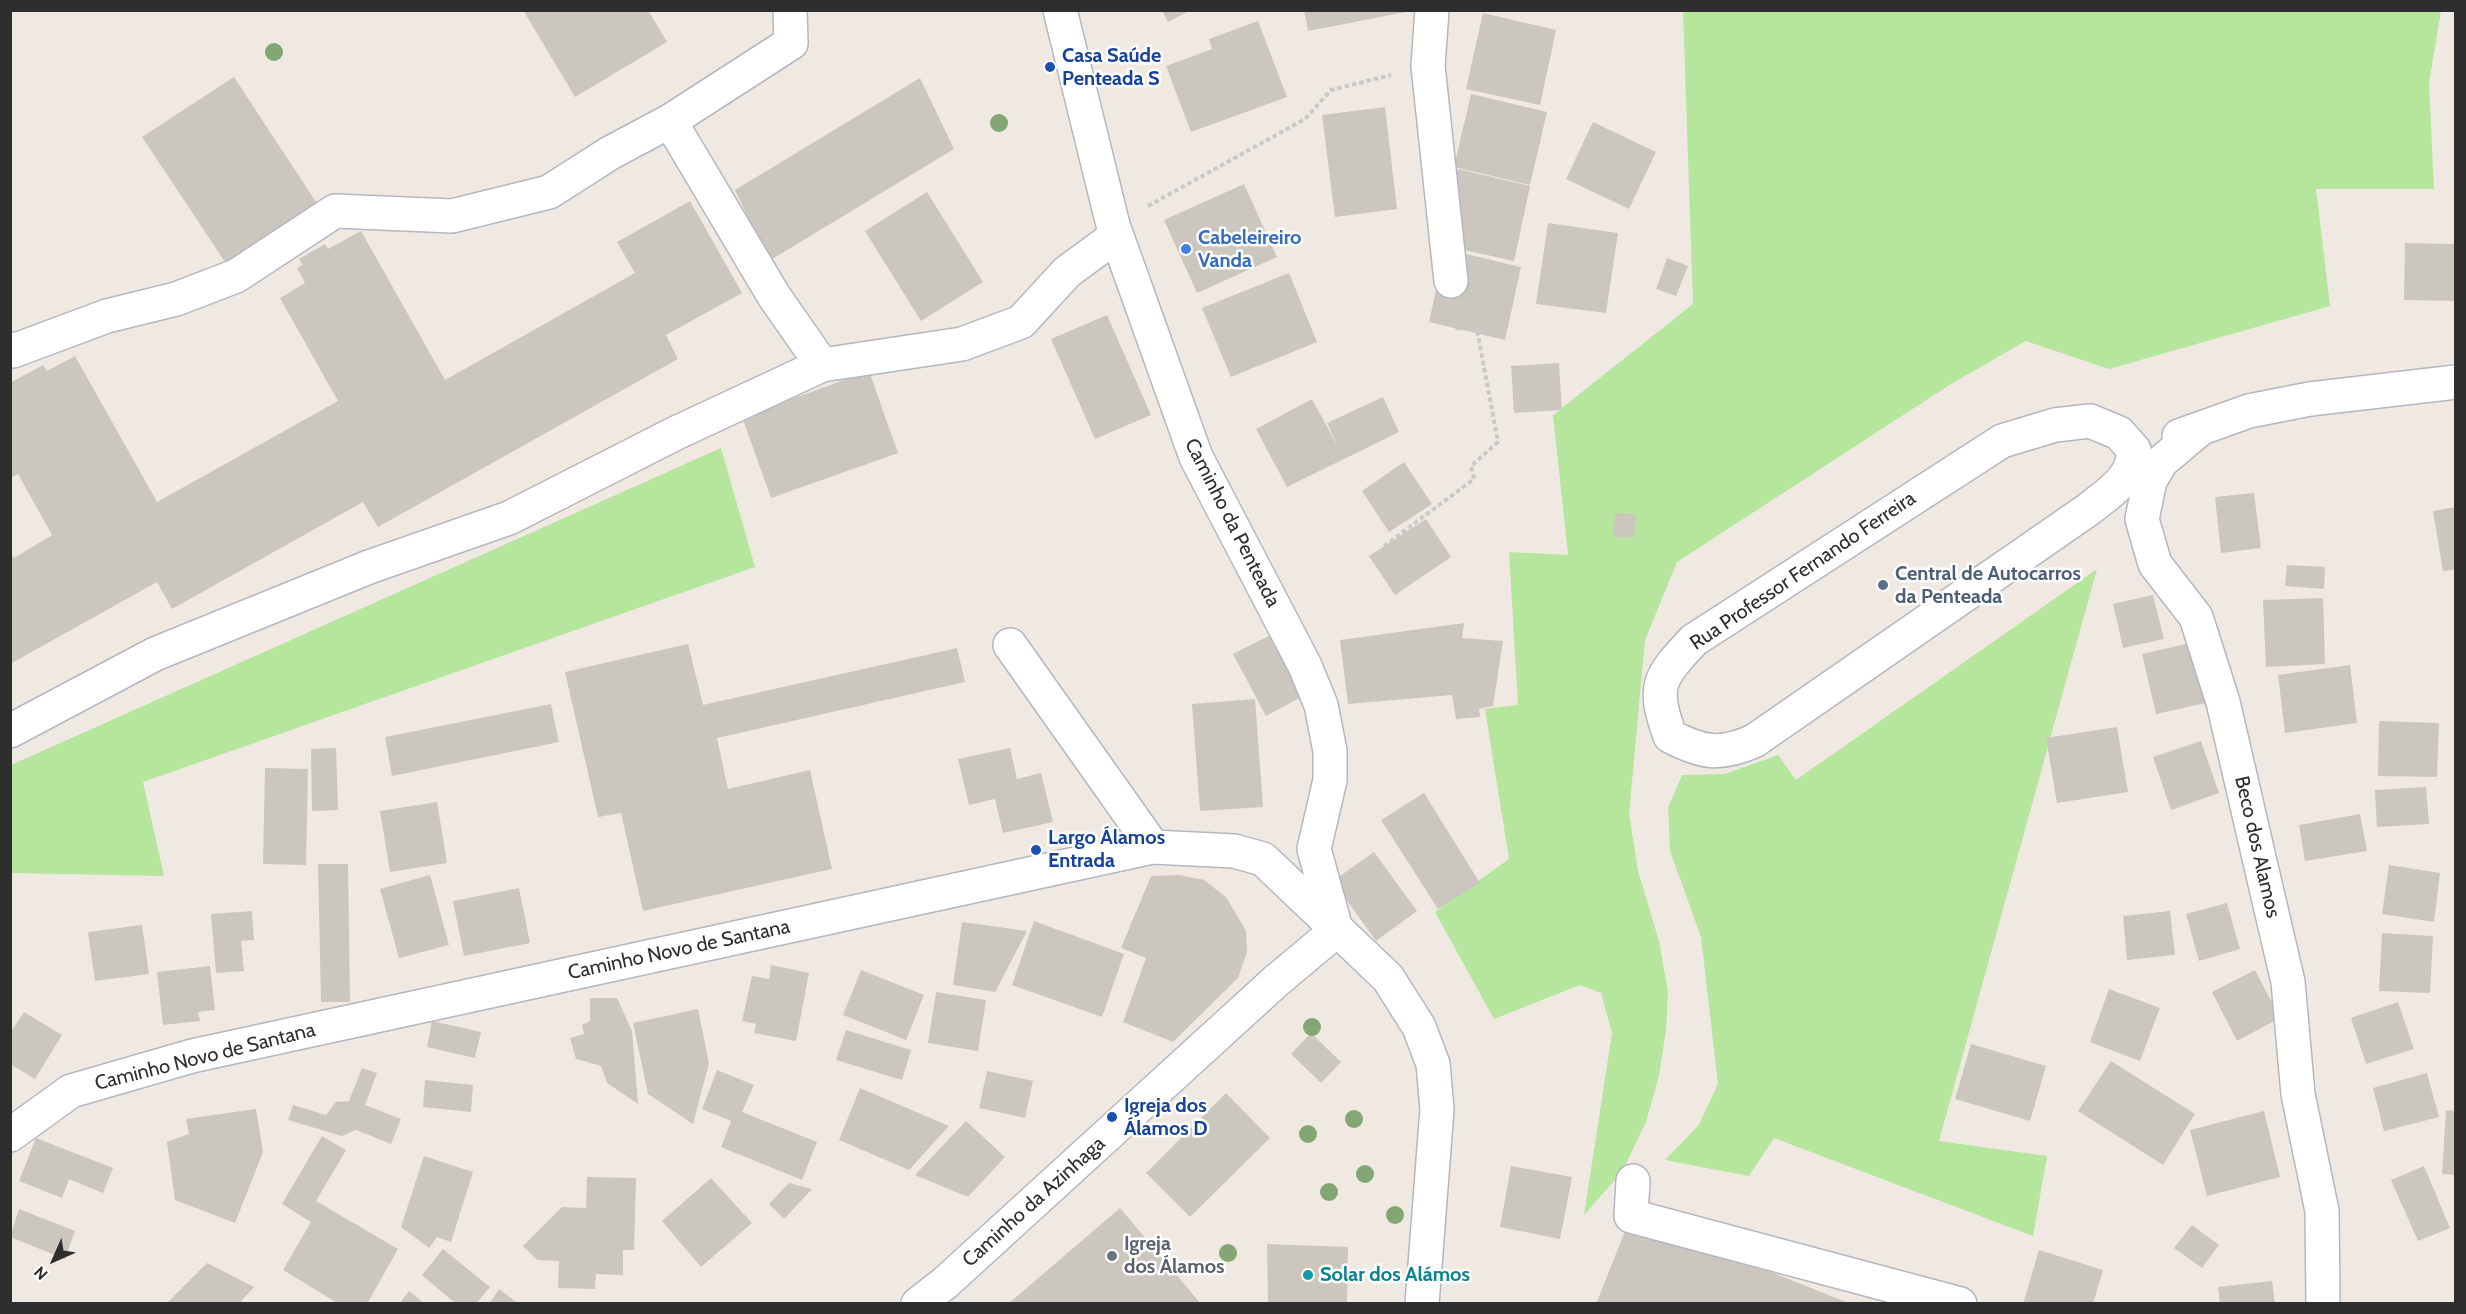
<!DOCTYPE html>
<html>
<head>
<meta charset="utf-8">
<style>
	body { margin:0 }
	#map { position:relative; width:2466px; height:1314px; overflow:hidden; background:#efe9e1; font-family:Cabin,sans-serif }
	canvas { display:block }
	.frame { position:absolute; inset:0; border:12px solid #2e2e2e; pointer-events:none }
	.north { position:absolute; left:24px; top:1230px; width:60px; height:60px; -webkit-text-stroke:4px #fff; paint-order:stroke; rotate:225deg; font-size:16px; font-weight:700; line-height:24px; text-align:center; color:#2e2e2e }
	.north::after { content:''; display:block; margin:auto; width:21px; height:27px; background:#2e2e2e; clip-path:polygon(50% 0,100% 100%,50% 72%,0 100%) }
</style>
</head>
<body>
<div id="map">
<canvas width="2466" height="1314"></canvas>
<div class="frame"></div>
<div class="north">N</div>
</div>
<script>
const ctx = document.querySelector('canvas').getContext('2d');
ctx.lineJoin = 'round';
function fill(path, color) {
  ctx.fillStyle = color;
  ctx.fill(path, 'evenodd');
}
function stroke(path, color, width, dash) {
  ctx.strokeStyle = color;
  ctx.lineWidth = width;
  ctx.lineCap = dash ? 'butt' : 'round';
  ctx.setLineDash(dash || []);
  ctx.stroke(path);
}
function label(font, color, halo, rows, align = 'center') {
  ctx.font = font + ' Cabin,sans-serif';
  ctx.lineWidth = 5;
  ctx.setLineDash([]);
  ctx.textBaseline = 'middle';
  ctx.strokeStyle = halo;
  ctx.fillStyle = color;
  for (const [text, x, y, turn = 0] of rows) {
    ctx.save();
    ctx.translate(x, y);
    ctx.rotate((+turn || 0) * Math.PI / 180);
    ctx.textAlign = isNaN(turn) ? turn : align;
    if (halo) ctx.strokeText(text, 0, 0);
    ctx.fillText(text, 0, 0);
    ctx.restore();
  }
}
fill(new Path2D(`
	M1683 11H2441L2429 83 2434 189H2316L2330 306 2109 369 2026 341 1951 384 1677 562 1645 640 1629 814 1638 871 1659 941 1668 992 1666 1030 1659 1076 1646 1122 1622 1172 1584 1215 1612 1033 1601 993 1580 985 1494 1019 1435 912 1509 859 1485 709 1518 705 1509 552 1568 555 1553 415 1693 304Z
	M721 448 755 567 143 782 164 876 11 873V765Z
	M2097 569 1939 1141 2047 1156 2033 1236 1774 1138 1749 1176 1665 1160 1699 1125 1718 1084 1701 937 1670 851 1668 808 1682 775 1725 774 1778 755 1796 780Z`), '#b6e59e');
fill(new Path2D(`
	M523 10H648L667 42 575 97Z
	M1162 10H1191L1168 22Z
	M1304 10H1406V12L1308 31Z
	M1483 13 1556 30 1540 105 1466 89Z
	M1258 21 1287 97 1191 132 1166 66 1212 49 1209 39Z
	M234 77 320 208 229 268 142 137Z
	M920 78 954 149 769 261 735 190Z
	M1471 94 1547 112 1530 185 1454 167Z
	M1385 107 1397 209 1335 217 1322 115Z
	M1593 122 1656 152 1629 209 1566 179Z
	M1458 169 1530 186 1514 261 1441 245Z
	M1244 184 1277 257 1197 293 1164 220Z
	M927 192 983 282 921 321 865 231Z
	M690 201 742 293 666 335 678 359 378 527 363 502 172 609 157 582 10 664V553L14 558 52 535 18 474 10 478V379L12 382 43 365 47 371 75 356 157 502 338 401 280 298 305 283 297 268 303 265 299 259 325 244 328 249 361 231 445 380 635 273 617 242Z
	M1548 223 1618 233 1606 313 1536 304Z
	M2405 243 2456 244V301L2404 300Z
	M1445 249 1521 267 1505 340 1429 322Z
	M1667 258 1688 266 1676 296 1656 289Z
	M1289 273 1317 342 1231 377 1202 308Z
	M1107 315 1151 415 1095 439 1051 339Z
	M1559 363 1562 410 1514 413 1511 366Z
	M869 371 898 453 771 498 742 417Z
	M1383 397 1399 432 1287 487 1256 429 1312 399 1338 447 1327 423Z
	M1404 462 1432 504 1389 532 1362 491Z
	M2254 493 2261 548 2221 553 2215 497Z
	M2456 507V569L2443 571 2433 511Z
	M1615 513 1636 514 1634 538 1613 537Z
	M1426 519 1451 557 1395 595 1369 556Z
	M2287 565 2325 567 2324 589 2285 586Z
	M2153 595 2164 639 2123 648 2113 604Z
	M2323 598 2325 664 2266 667 2263 600Z
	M1464 623 1462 638 1503 641 1493 706 1479 709 1480 717 1456 719 1452 695 1348 704 1340 640Z
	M1273 634 1305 695 1266 716 1233 654Z
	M2195 642 2210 702 2156 714 2142 654Z
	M688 644 703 705 957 648 965 682 717 738 728 789 810 770 832 869 643 911 621 813 598 817 565 672Z
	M2350 665 2357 723 2285 733 2278 675Z
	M1255 699 1263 807 1200 811 1192 704Z
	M551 704 559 742 392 776 385 737Z
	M2379 721 2439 723 2437 777 2378 776Z
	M2117 727 2128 792 2057 803 2046 738Z
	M2201 741 2219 793 2171 810 2153 757Z
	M336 748 338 810 312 811 311 749Z
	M1010 748 1017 779 1041 773 1053 822 1003 833 995 799 969 805 958 759Z
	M265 768 308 769 306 865 263 864Z
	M2426 787 2429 824 2377 827 2375 790Z
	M1424 793 1480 883 1438 909 1381 820Z
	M437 802 447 863 390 872 380 811Z
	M2360 814 2367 851 2305 861 2299 825Z
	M1374 852 1417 911 1376 941 1333 881Z
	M318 864H348L350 1002H321Z
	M2389 865 2440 873 2434 922 2382 914Z
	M430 875 449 945 399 958 380 889Z
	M1180 875 1204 880 1226 897 1246 931 1247 952 1238 978 1173 1042 1123 1022 1146 958 1121 948 1151 876Z
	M519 888 530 943 464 956 453 901Z
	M2227 903 2240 949 2199 961 2186 914Z
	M252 911 254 940 241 941 244 971 216 973 211 914Z
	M2170 911 2175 955 2127 960 2123 916Z
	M1034 921 1124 954 1102 1017 1012 985Z
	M962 922 1027 931 995 992 953 985Z
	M142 925 149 974 95 981 88 932Z
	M2382 933 2433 936 2430 993 2379 991Z
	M771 965 809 973 796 1041 754 1033 756 1024 742 1021 752 976 769 979Z
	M210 966 215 1010 198 1012 200 1021 163 1025 157 972Z
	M861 970 924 995 906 1040 843 1015Z
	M2255 970 2280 1018 2237 1041 2212 992Z
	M2109 989 2160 1008 2140 1061 2090 1042Z
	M936 992 986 1000 978 1051 928 1043Z
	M590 998H617L632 1031 638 1104 607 1083 601 1066 576 1059 570 1038 584 1034 582 1025 590 1021Z
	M2398 1002 2414 1049 2366 1064 2351 1018Z
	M698 1009 709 1063 693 1124 648 1094 633 1023Z
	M24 1012 62 1035 35 1079 10 1064V1033Z
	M432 1021 481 1032 475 1058 427 1047Z
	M846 1030 911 1050 902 1080 836 1060Z
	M1311 1033 1341 1062 1321 1083 1291 1054Z
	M1971 1044 2046 1066 2030 1121 1955 1099Z
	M2111 1061 2195 1114 2163 1165 2078 1111Z
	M362 1068 377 1073 365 1105 401 1119 391 1144 356 1130 342 1136 288 1120 293 1105 326 1115 336 1102 349 1101Z
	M717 1070 754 1085 742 1112 817 1142 802 1180 721 1147 731 1121 702 1109Z
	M987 1071 1033 1081 1025 1118 979 1108Z
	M2427 1073 2439 1117 2384 1131 2373 1088Z
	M425 1080 473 1085 471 1112 423 1107Z
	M860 1088 949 1126 909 1170 839 1140Z
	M1226 1093 1270 1138 1190 1217 1146 1173Z
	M256 1109 263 1152 235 1223 175 1200 167 1142 189 1134 186 1119Z
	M2446 1110 2456 1111V1175L2442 1174Z
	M2264 1111 2280 1177 2207 1196 2190 1130Z
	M966 1121 1005 1157 968 1197 915 1175Z
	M322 1136 346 1150 316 1201 398 1249 367 1304H339L283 1270 311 1222 282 1204Z
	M36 1138 113 1168 103 1193 69 1179 62 1198 19 1181Z
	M424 1156 473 1172 451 1242 437 1237 429 1248 401 1227Z
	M1511 1166 1572 1177 1560 1239 1500 1227Z
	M2424 1166 2450 1228 2418 1241 2391 1180Z
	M587 1177 636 1178 634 1250H623V1275L596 1274 595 1289 558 1288 559 1261 537 1260 523 1246 562 1207 586 1208Z
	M711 1178 752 1223 701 1267 662 1221Z
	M789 1183 812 1189 784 1219 769 1204Z
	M1120 1208 1201 1304H1008Z
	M19 1209 75 1231 65 1259 10 1237Z
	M1631 1216 1851 1304H1596Z
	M2192 1225 2219 1245 2202 1268 2174 1248Z
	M1267 1244 1348 1247 1347 1304H1268Z
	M443 1249 490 1287 476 1304H456L422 1275Z
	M2039 1250 2103 1270 2093 1304H2023Z
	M207 1263 254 1287 241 1301 244 1304H166Z
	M2272 1281 2275 1304H2220L2218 1287Z
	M499 1289 519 1304H489Z
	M409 1291 425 1304H399Z`), '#cbc7bf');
const minor = new Path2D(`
	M1060 10 1113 225 1196 457 1305 666 1321 705 1330 751V780L1314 849 1336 929
	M1432 10 1428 66 1451 281
	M670 121 774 296 822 365 962 344 1021 322 1067 272 1116 236
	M10 349 13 351 107 316 176 299 236 276 335 211 452 216 549 192 610 153 670 121 791 43 790 10
	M2090 421 2119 433 2134 450C2133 479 2110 492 2089 509L1754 741C1720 756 1702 753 1670 736 1652 686 1658 678 1694 640L2002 441 2055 425Z
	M2199 430 2161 462 2150 481 2142 519 2155 564 2196 617 2223 702 2267 892 2288 982 2298 1094 2322 1211 2323 1304
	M2179 436 2249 411 2310 399 2456 382
	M1010 645 1153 847
	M10 731 155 654 369 567 509 518 676 433 822 365
	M10 1135 71 1091 192 1056 1153 847 1234 851 1263 859 1388 978 1419 1027 1433 1064 1437 1109 1422 1304
	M1633 1181 1631 1216 1960 1304
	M918 1304 945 1283 1276 981 1337 930`);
stroke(minor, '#b4b7c1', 36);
stroke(new Path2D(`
	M1148 206 1305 119 1331 90 1391 75
	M1384 546 1474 479 1471 466 1498 442 1477 330 1457 328 1455 317`), '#c9c9c9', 4, [4.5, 3]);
stroke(minor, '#fff', 33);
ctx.fillStyle = '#84a574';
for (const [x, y] of [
	[274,52],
	[999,123],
	[1312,1027],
	[1354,1119],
	[1308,1134],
	[1365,1174],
	[1329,1192],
	[1395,1215],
	[1228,1253]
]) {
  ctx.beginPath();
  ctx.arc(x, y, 9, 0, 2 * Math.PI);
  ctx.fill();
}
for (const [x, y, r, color] of [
	[1050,67,6,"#1a4fb4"],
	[1186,249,6,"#3f7fe0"],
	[1883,585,6,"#5c6f8a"],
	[1036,850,6,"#1a4fb4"],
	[1112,1117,6,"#1a4fb4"],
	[1112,1256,6,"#6b7280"],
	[1308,1275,6,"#0f9aa8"]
]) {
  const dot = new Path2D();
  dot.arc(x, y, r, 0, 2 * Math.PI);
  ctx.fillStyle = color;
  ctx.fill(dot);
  stroke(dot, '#fff', 2);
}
label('bold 20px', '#164399', '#fff', [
	["Casa Saúde",1062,56],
	["Penteada S",1062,79],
	["Largo Álamos",1048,838],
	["Entrada",1048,861],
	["Igreja dos",1124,1106],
	["Álamos D",1124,1129]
], 'left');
label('bold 20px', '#366cbe', '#fff', [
	["Cabeleireiro",1198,238],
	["Vanda",1198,261]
], 'left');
label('20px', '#2e2e2e', '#fff', [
	["Caminho da Penteada",1232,523,63],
	["Rua Professor Fernando Ferreira",1803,571,-34],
	["Beco dos Alamos",2257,847,77],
	["Caminho Novo de Santana",679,950,-12],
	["Caminho Novo de Santana",205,1057,-14],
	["Caminho da Azinhaga",1034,1202,-42]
]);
label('bold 20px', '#4e5e75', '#fff', [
	["Central de Autocarros",1895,574],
	["da Penteada",1895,597]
], 'left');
label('bold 20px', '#5b616d', '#fff', [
	["Igreja",1124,1244],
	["dos Álamos",1124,1267]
], 'left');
label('bold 20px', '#0d838f', '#fff', [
	["Solar dos Alámos",1320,1275]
], 'left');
</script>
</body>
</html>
